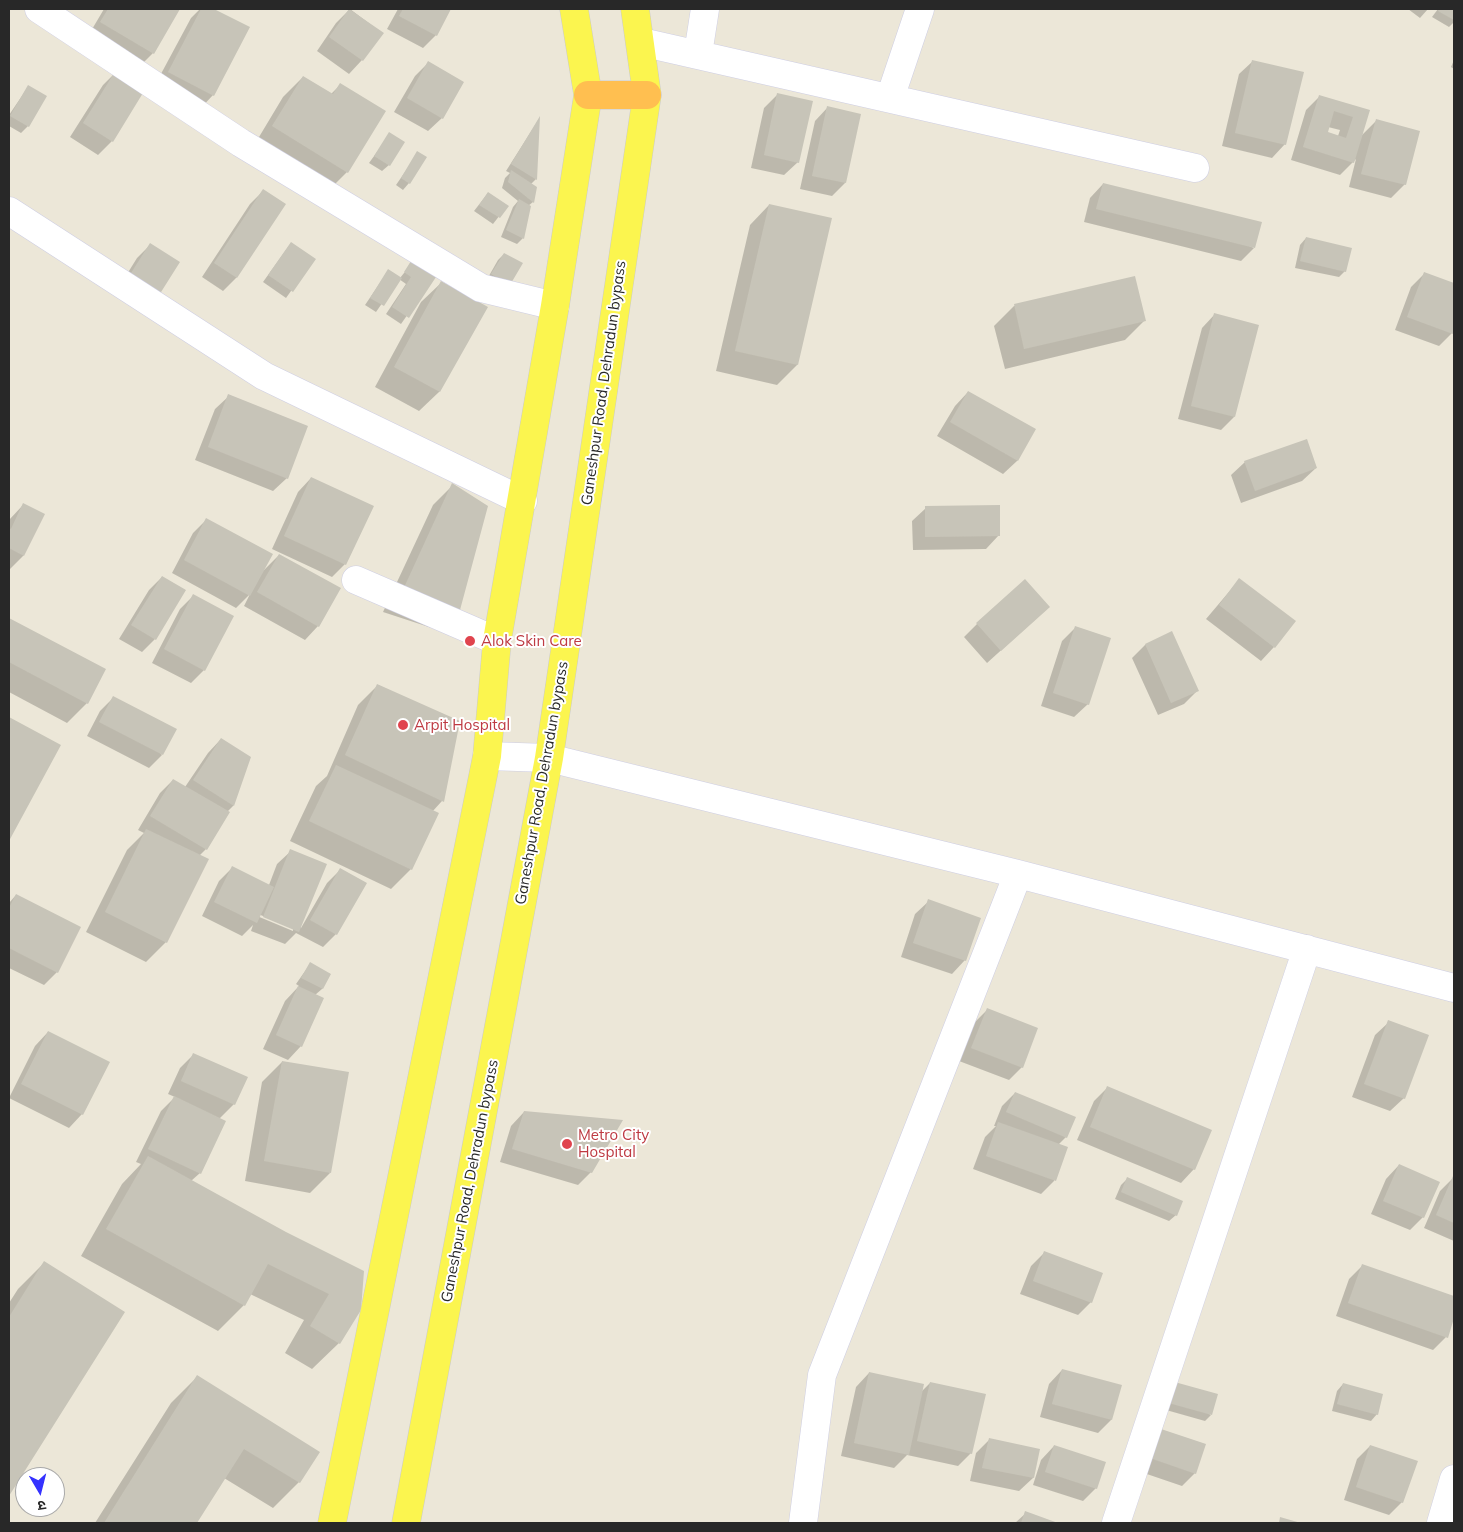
<!DOCTYPE html>
<html>
<head>
<meta charset="utf-8">
<style>
	body { margin:0 }
	#map { position:relative; width:1463px; height:1532px; overflow:hidden; background:#ece7d8; font-family:Mulish,"Noto Sans Devanagari",sans-serif }
	canvas { display:block }
	.frame { position:absolute; inset:0; border:10px solid #282828; pointer-events:none }
	.north { position:absolute; left:15px; top:1467px; width:50px; height:50px; box-sizing:border-box; background:#fff; border:1px solid #a9a9a9; border-radius:50%; rotate:172deg; font-size:14px; font-weight:700; line-height:20px; text-align:center; color:#282828 }
	.north::after { content:''; display:block; margin:auto; width:18px; height:22px; background:#3532ff; clip-path:polygon(50% 0,100% 100%,50% 72%,0 100%) }
</style>
</head>
<body>
<div id="map">
<canvas width="1463" height="1532"></canvas>
<div class="frame"></div>
<div class="north">उ</div>
</div>
<script>
const ctx = document.querySelector('canvas').getContext('2d');
ctx.lineJoin = 'round';
function fill(path, color) {
  ctx.fillStyle = color;
  ctx.fill(path, 'evenodd');
}
function stroke(path, color, width, dash) {
  ctx.strokeStyle = color;
  ctx.lineWidth = width;
  ctx.lineCap = dash ? 'butt' : 'round';
  ctx.setLineDash(dash || []);
  ctx.stroke(path);
}
function label(font, color, halo, rows, align = 'center') {
  ctx.font = font + ' Mulish,sans-serif';
  ctx.lineWidth = 4;
  ctx.setLineDash([]);
  ctx.textBaseline = 'middle';
  ctx.strokeStyle = halo;
  ctx.fillStyle = color;
  for (const [text, x, y, turn = 0] of rows) {
    ctx.save();
    ctx.translate(x, y);
    ctx.rotate((+turn || 0) * Math.PI / 180);
    ctx.textAlign = isNaN(turn) ? turn : align;
    if (halo) ctx.strokeText(text, 0, 0);
    ctx.fillText(text, 0, 0);
    ctx.restore();
  }
}
fill(new Path2D(`
	M104 9H179L153 53 140 66 88 36Z
	M200 9H211L248 28 213 95 200 109 155 85 191 18Z
	M350 9 382 33 362 60 349 74 317 51 336 23Z
	M398 9H450L436 35 423 48 387 29Z
	M1408 9H1428L1420 18Z
	M1438 9H1454V22L1449 27 1432 17Z
	M1454 60V69L1451 67Z
	M1253 61 1285 144 1272 158 1222 146 1239 74Z
	M428 63 442 118 428 131 394 112 415 76Z
	M116 72 144 89 112 141 98 155 70 137 103 85Z
	M303 77 331 94 340 85 347 172 327 192 253 147 283 97Z
	M28 87 45 97 28 126 21 133 9 126V115Z
	M778 94 798 162 784 175 751 168 764 108Z
	M1320 96 1368 111 1361 136 1376 121 1405 184 1391 198 1349 187 1356 159 1340 175 1291 160 1306 110ZM1328 127 1340 130 1338 136 1326 133Z
	M828 107 845 183 832 196 800 189 815 121Z
	M539 119 536 179 531 184 535 187 533 202 528 206 523 238 517 244 501 237 513 207 518 201 502 188 505 178 510 173 506 171Z
	M390 134 389 165 382 171 369 163Z
	M418 153 409 183 403 190 396 185Z
	M1103 184 1254 248 1241 261 1084 222 1090 198Z
	M263 191 284 204 236 278 223 291 202 277 250 204Z
	M488 193 507 206 493 224 474 211Z
	M769 205 830 219 797 365 777 385 716 371 750 225Z
	M1306 238 1345 271 1339 277 1295 268 1300 245Z
	M291 243 314 259 286 298 263 282Z
	M150 245 179 263 114 295 137 258Z
	M504 254 509 284 486 281 498 260Z
	M412 263 434 277 401 324 386 314 406 284 399 279 376 312 365 305 388 271 400 278Z
	M1425 273 1454 284V327L1452 333 1439 346 1395 330 1411 287Z
	M1134 277 1145 320 1125 340 1005 369 994 326 1014 306Z
	M441 283 486 307 439 392 419 411 375 387 421 302Z
	M1215 314 1234 417 1221 430 1178 419 1202 328Z
	M968 392 1034 430 1017 461 1003 474 937 436 955 406Z
	M229 396 287 478 273 491 195 460 215 409Z
	M1245 462 1316 468 1302 481 1241 503 1231 475Z
	M311 478 345 564 332 577 272 549 298 492Z
	M453 485 438 630 383 612 433 505Z
	M23 505 43 515 23 556 9 570V520Z
	M926 508 999 535 986 549 913 550 912 521Z
	M207 519 264 570 279 555 318 626 305 640 244 606 250 594 236 608 172 573 193 533Z
	M162 577 155 639 142 652 119 639 149 590Z
	M1239 580 1274 647 1261 661 1206 619Z
	M193 596 204 670 191 683 152 663 180 609Z
	M1049 607 987 663 964 637 977 624Z
	M9 619 104 670 87 703 67 723 9 692Z
	M1075 628 1088 704 1074 717 1041 706 1062 641Z
	M1171 633 1197 691 1184 704 1158 715 1132 658 1145 645Z
	M378 685 459 722 442 801 432 812 437 814 411 869 391 889 290 841 316 786 327 776 358 705Z
	M113 698 162 755 149 768 87 736 100 711Z
	M9 719 59 745 9 839Z
	M221 739 250 758 233 806 227 812 206 849 199 856 166 942 146 962 86 932 127 850 144 833 138 830 160 793 173 780 185 787 208 753Z
	M291 851 301 928 327 883 340 870 336 934 323 947 296 933 285 944 251 931 253 925 242 936 202 916 219 881 232 868 269 885 277 864ZM258 914 293 928V931L257 916Z
	M16 895 57 972 44 985 9 968V903Z
	M929 901 965 960 952 974 901 957 915 914Z
	M310 964 330 974 322 989 315 995 301 1046 288 1060 263 1049 285 1001 299 986 296 984Z
	M987 1010 1022 1067 1009 1080 959 1061 974 1023Z
	M1389 1022 1404 1098 1390 1111 1352 1097 1375 1035Z
	M48 1032 82 1114 69 1128 9 1098 35 1046Z
	M194 1054 234 1104 219 1119 200 1173 191 1181 359 1309 339 1343 312 1369 285 1353 304 1320 250 1294 244 1305 218 1331 81 1256 122 1184 141 1164 136 1162 161 1111 175 1097 168 1094 180 1068Z
	M282 1062 330 1173 310 1193 245 1181 262 1082Z
	M1107 1088 1194 1169 1181 1183 1077 1140 1094 1101Z
	M1015 1093 1066 1137 1058 1145 1066 1148 1054 1181 1041 1194 973 1169 985 1137 996 1126H994L1002 1106Z
	M524 1112 591 1172 578 1185 500 1162 511 1126Z
	M1399 1165 1423 1217 1410 1230 1371 1214 1386 1179Z
	M1128 1178 1176 1215 1169 1221 1115 1199 1121 1185Z
	M1453 1178H1454V1241L1424 1228 1440 1191Z
	M1044 1253 1091 1302 1078 1315 1020 1294 1031 1266Z
	M44 1263 123 1312 9 1493V1303L18 1289Z
	M1362 1266 1454 1297V1314L1446 1337 1433 1350 1336 1316 1349 1279Z
	M1062 1370 1120 1386 1111 1420 1098 1433 1040 1417 1049 1384Z
	M869 1373 921 1392 930 1383 971 1453 958 1466 907 1455 894 1468 841 1456 856 1387Z
	M197 1377 299 1482 273 1508 224 1478 196 1523H95L171 1403Z
	M1343 1384 1377 1414 1371 1421 1332 1411 1337 1391Z
	M1165 1389 1211 1415 1205 1421 1159 1408Z
	M989 1440 1039 1450 1033 1478 1019 1491 970 1481 976 1453Z
	M1148 1443 1195 1473 1182 1486 1138 1471Z
	M1054 1446 1096 1488 1083 1501 1033 1485 1041 1460Z
	M1370 1446 1402 1502 1389 1515 1344 1500 1357 1459Z
	M1026 1513 1055 1523H1015Z`), '#0003');
fill(new Path2D(`
	M108 9H180L154 54 100 22Z
	M201 9H214L250 27 214 96 168 72Z
	M349 9 384 33 363 61 329 37Z
	M403 9H451L437 36 399 16Z
	M1439 9H1454V20L1438 11Z
	M1252 60 1304 72 1286 145 1235 133Z
	M428 61 464 82 443 119 407 98Z
	M116 70 146 88 113 142 83 123Z
	M303 76 333 94 340 83 386 111 348 173 272 126Z
	M28 85 47 96 29 127 10 116Z
	M777 93 813 101 799 163 764 155Z
	M1319 95 1370 110 1354 163 1303 147ZM1334 111 1353 117 1346 138 1328 132Z
	M827 106 861 114 846 183 812 176Z
	M540 116 537 180 511 164Z
	M1376 119 1420 131 1406 185 1361 174Z
	M389 132 405 142 390 166 374 156Z
	M417 151 427 157 410 184 401 178Z
	M511 170 537 187 534 203 508 182Z
	M1103 183 1262 222 1255 248 1096 209Z
	M263 189 286 204 237 278 214 263Z
	M488 192 509 206 500 218 479 205Z
	M519 199 531 206 524 239 506 230Z
	M769 204 832 218 798 365 735 351Z
	M1306 237 1352 248 1346 272 1300 261Z
	M291 242 316 259 293 292 268 275Z
	M150 243 180 262 156 300 126 281Z
	M504 253 523 263 510 285 491 274Z
	M411 261 436 277 409 318 392 307 411 277 404 272Z
	M388 269 402 278 384 306 370 298Z
	M1424 272 1454 283 1453 334 1407 317Z
	M1135 276 1146 321 1024 349 1014 304Z
	M441 281 488 307 440 392 394 367Z
	M1214 313 1259 325 1235 417 1191 406Z
	M968 391 1036 429 1018 461 950 422Z
	M228 394 308 426 288 479 208 447Z
	M1307 439 1317 468 1255 491 1244 461Z
	M311 477 374 506 346 565 284 536Z
	M452 483 488 506 460 610 402 592Z
	M23 503 45 514 24 556 9 548V528L11 529Z
	M1000 505V536L925 537V506Z
	M206 518 273 554 250 596 184 560Z
	M279 554 341 588 319 627 257 592Z
	M162 576 186 590 156 640 131 625Z
	M1239 578 1296 621 1275 648 1219 605Z
	M1025 579 1050 607 1001 651 976 623Z
	M193 594 234 616 205 671 164 649Z
	M9 618 106 669 88 704 9 662Z
	M1075 626 1111 638 1089 705 1053 693Z
	M1172 631 1199 691 1171 703 1145 644Z
	M377 684 460 721 444 802 345 755Z
	M113 696 177 729 163 755 99 722Z
	M9 717 61 745 9 841Z
	M221 738 251 757 234 806 193 780Z
	M336 765 439 813 412 870 309 821Z
	M173 779 230 812 207 850 150 816Z
	M146 829 209 859 167 943 105 912Z
	M290 849 327 864 299 932 263 917Z
	M232 866 274 887 257 923 214 902Z
	M340 868 367 883 337 935 310 920Z
	M16 894 81 927 58 973 9 948V908Z
	M928 899 981 918 966 961 913 943Z
	M310 962 331 974 323 989 301 978Z
	M298 986 324 998 302 1047 276 1035Z
	M987 1008 1038 1028 1023 1068 971 1048Z
	M1388 1020 1429 1035 1405 1099 1364 1084Z
	M48 1031 110 1062 83 1115 21 1084Z
	M193 1053 248 1077 235 1105 181 1081Z
	M282 1061 349 1072 331 1173 264 1161Z
	M1107 1086 1212 1130 1195 1170 1090 1127Z
	M1015 1092 1076 1117 1067 1138 1006 1112Z
	M174 1096 226 1121 201 1174 148 1149Z
	M524 1111 623 1120 592 1173 512 1149Z
	M998 1122 1068 1147 1056 1181 986 1156Z
	M148 1156 286 1232 364 1271 361 1310 340 1344 310 1326 329 1294 268 1264 245 1306 106 1229Z
	M1399 1164 1440 1182 1424 1218 1383 1201Z
	M1453 1176 1454 1177V1223L1436 1215Z
	M1127 1177 1183 1201 1177 1216 1121 1192Z
	M1044 1251 1103 1273 1092 1303 1033 1281Z
	M44 1261 125 1312 9 1496V1317Z
	M1362 1264 1454 1296V1318L1448 1338 1348 1303Z
	M1062 1369 1122 1385 1112 1420 1052 1404Z
	M869 1372 924 1384 909 1455 854 1443Z
	M197 1375 320 1452 300 1483 244 1449 197 1523H104Z
	M1171 1381 1218 1394 1212 1415 1165 1402Z
	M930 1382 986 1394 972 1454 917 1441Z
	M1343 1383 1383 1394 1378 1415 1337 1404Z
	M1161 1429 1206 1444 1196 1474 1150 1458Z
	M989 1438 1040 1449 1034 1478 982 1468Z
	M1054 1445 1106 1462 1097 1489 1045 1472Z
	M1370 1445 1418 1461 1403 1503 1356 1487Z
	M1025 1511 1058 1523H1021Z
	M1280 1517 1301 1523H1279Z`), '#c7c4b8');
const minor = new Path2D(`
	M39 9 241 143 481 288 555 306
	M641 42 1195 168
	M698 54 705 9
	M890 98 920 9
	M9 211 264 376 523 501
	M356 580 497 641
	M487 756 549 758 1018 874 1454 988
	M803 1523 822 1375 1018 874
	M1116 1523 1307 949
	M1441 1523 1454 1479`);
const major = new Path2D(`
	M332 1523 487 756 497 641 555 306 588 95 574 9
	M406 1523 549 758 647 95 635 9`);
const highway = new Path2D(`
	M588 95H647`);
stroke(minor, '#cecee3', 29);
stroke(major, '#cbcbcb', 29);
stroke(highway, '#cbcbcb', 29);
stroke(minor, '#fff', 28);
stroke(major, '#fbf54f', 28);
stroke(highway, '#ffbf50', 28);
for (const [x, y, r, color] of [
	[470,641,6,"#e0444e"],
	[403,725,6,"#e0444e"],
	[567,1144,6,"#e0444e"]
]) {
  const dot = new Path2D();
  dot.arc(x, y, r, 0, 2 * Math.PI);
  ctx.fillStyle = color;
  ctx.fill(dot);
  stroke(dot, '#fff', 2);
}
label('15px', '#282828', '#fff', [
	["Ganeshpur Road, Dehradun bypass",604,383,-82],
	["Ganeshpur Road, Dehradun bypass",542,783,-80],
	["Ganeshpur Road, Dehradun bypass",470,1181,-79]
]);
label('15px', '#be3a42', '#fff', [
	["Alok Skin Care",481,641],
	["Arpit Hospital",414,725],
	["Metro City",578,1135],
	["Hospital",578,1152]
], 'left');
</script>
</body>
</html>
